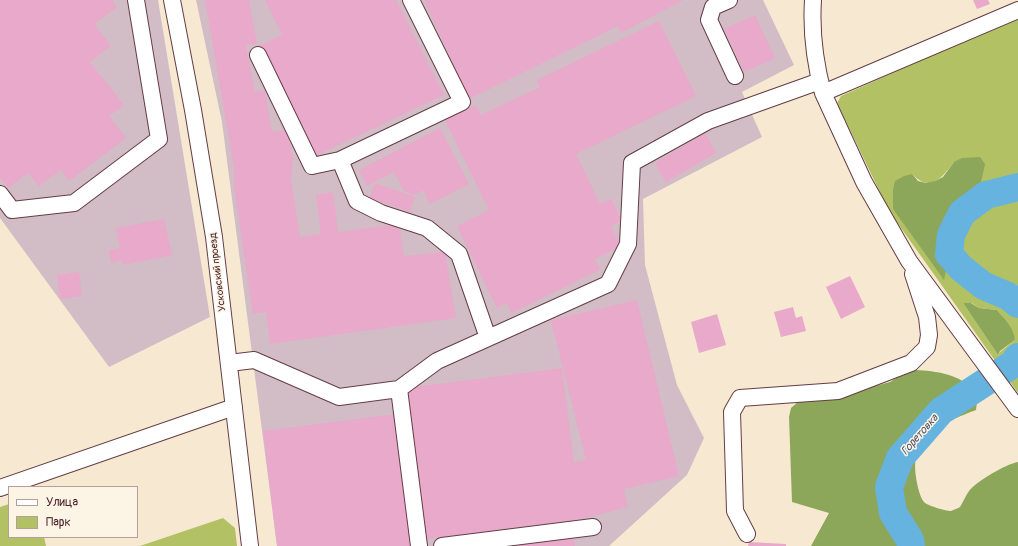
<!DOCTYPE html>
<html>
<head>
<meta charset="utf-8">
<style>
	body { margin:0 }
	#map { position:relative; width:1018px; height:546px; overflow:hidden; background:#f7e9d1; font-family:Pangolin,sans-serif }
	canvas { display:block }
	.legend { position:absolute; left:8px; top:486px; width:130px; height:52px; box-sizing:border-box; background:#fcf5e5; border:1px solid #b59f9b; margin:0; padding:5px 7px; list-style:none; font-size:12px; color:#4a1f2b }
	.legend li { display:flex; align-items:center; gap:8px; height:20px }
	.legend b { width:20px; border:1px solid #b59f9b }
</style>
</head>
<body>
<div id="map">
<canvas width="1018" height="546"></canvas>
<ul class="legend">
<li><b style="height:5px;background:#fff"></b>Улица</li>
<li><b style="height:11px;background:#b1c164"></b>Парк</li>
</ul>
</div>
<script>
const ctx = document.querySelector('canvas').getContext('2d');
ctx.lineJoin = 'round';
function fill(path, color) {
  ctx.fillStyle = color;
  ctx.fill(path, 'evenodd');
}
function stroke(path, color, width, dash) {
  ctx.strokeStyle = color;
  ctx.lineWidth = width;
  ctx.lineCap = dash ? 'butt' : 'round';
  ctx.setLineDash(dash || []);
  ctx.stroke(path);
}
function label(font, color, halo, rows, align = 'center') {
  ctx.font = font + ' Pangolin,sans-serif';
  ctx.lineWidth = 3;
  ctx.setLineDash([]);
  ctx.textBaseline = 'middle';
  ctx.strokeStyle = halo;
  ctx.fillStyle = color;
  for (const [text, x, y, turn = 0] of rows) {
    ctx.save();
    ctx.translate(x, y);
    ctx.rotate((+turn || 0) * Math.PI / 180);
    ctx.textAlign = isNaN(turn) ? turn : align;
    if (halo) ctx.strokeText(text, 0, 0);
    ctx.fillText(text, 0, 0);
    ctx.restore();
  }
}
fill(new Path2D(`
	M0 0H158L210 317 109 367 0 218Z
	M196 0H763L794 65 742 92 762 137 643 199 645 265 677 385 704 438 687 475 609 546H277L222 122Z`), '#d2bdc6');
fill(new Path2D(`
	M1018 17V393L889 211 837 103 841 96ZM954 162 981 182 976 190 955 208 939 240V249L943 257 944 279 912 174C930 193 942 178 954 162ZM963 303H972L979 308 997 310 1002 316 1015 340 1000 352 998 355Z
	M9 504V537H44L46 546H0V507Z
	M223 518 235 528 237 546H140Z`), '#b1c164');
fill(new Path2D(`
	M980 157 985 164 981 182 976 190 955 208 939 240V249L947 266 944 280 893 209V190L895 181 904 176 912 174 918 181 926 183 935 181 943 177 954 162 962 158Z
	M963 303H971L979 308 997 310C1005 320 1013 326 1015 340L1000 351 998 355Z
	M916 370C935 371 961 374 974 391 978 396 977 403 976 410 963 415 936 425 928 437 925 441 918 454 916 458 913 467 918 497 925 503 929 506 946 511 951 511 954 510 958 508 960 507 963 502 966 495 969 491 977 481 1006 464 1018 462V546H811L829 513 792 502 789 417 791 408 798 402 807 400 835 397 890 382 905 372Z`), '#8ca75a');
stroke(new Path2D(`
	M1018 187 986 195 962 213 951 235 949 254 961 268 984 286 1008 296 1018 304
	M911 546 910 540 893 513 889 487 900 458 941 411 1013 364 1018 357`), '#66b3e0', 28);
fill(new Path2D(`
	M0 0H112L117 7 94 24 111 46 90 62 124 105 109 116 126 138 69 181 61 170 39 186 28 173 8 188 0 178Z
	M205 0H249L257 44 246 45 255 92 265 90 272 132 287 129 293 158 291 180 300 237 321 234 316 195 333 192 338 232 399 224 404 256 445 252 456 318 270 344 266 312 253 314 234 187V167Z
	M265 0H396L444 95 313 157 259 46 282 35Z
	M424 0H683L621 33 618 26 469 99Z
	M973 0H988L990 4 977 9Z
	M755 15 775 58 744 72 724 29Z
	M659 21 696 96 576 154 600 204 611 199 622 221 611 226 621 246 595 259 600 270 511 313 507 303 497 308 457 226 489 210 445 120 476 105 481 115 540 87 537 80Z
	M440 128 469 184 430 204 423 190 414 195 404 191 394 172 367 186 359 170Z
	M705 133 716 153 666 182 655 163Z
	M375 183 415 197 410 212 369 198Z
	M164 219 172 255 123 265 122 260 111 263 109 250 120 248 116 228Z
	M79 272 82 296 60 299 57 275Z
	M850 276 865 307 841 319 826 287Z
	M637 300 679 476 624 489 628 507 582 519 427 539 407 388 562 368 574 462 586 460 551 320Z
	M793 307 796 318 802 316 806 331 781 337 774 312Z
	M717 314 726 345 699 353 691 322Z
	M396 414 412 546H277L263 431Z
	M574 537 575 546H511V545Z
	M749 542 786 544V546H748Z`), '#e8a9ca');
const minor = new Path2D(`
	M172 0 193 110 214 237 250 546
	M411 0 462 102 340 160 357 201 381 213 427 228 459 254 488 338
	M729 0 713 7 709 20 735 76
	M813 0C811 31 815 63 823 93L864 182 909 261 1018 409
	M258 55 312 166 340 160
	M823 93 1018 10
	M0 194 12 210 74 203 159 139 136 0
	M229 363 254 360 339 397 399 389 419 546
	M399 389 437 361 608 284 628 244 632 163 708 121 820 81
	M0 488 234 407
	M747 534 735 511 732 412 740 398 838 391 911 363 927 347 929 335 927 317 913 274
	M442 546 593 527`);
stroke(minor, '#643d44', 18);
stroke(minor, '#fff', 16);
label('10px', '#4a1f2b', '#fcf5e5', [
	["Усковский проезд",218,272,-97]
]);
label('italic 11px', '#54536a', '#fcf5e5', [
	["Горетовка",920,435,-49]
]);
</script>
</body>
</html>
